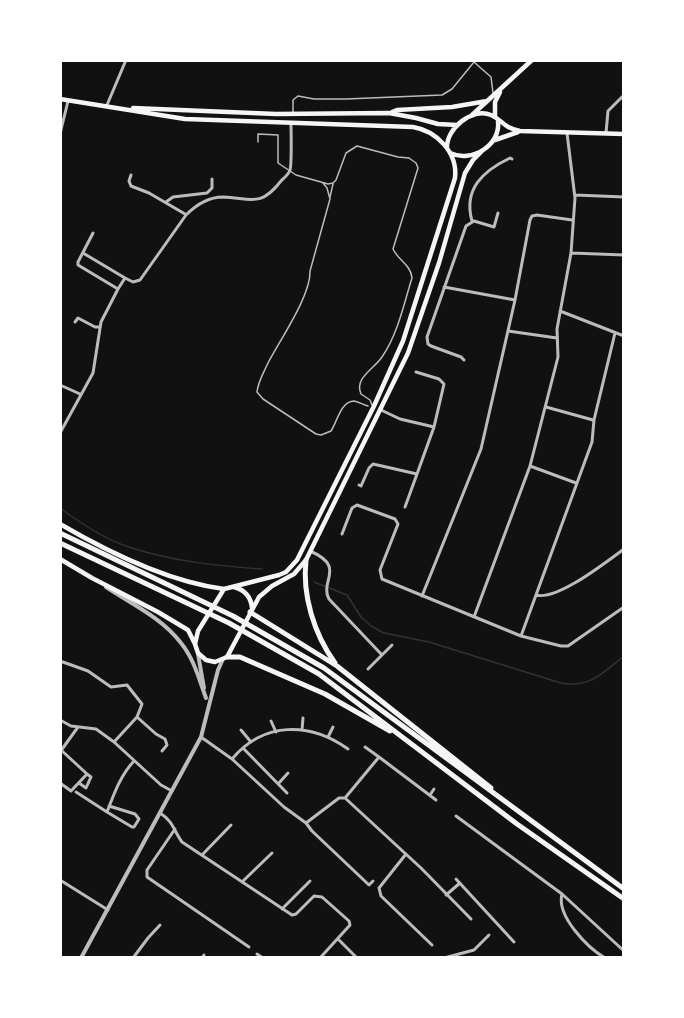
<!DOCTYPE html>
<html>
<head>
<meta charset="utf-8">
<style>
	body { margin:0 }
	#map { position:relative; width:684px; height:1018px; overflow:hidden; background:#111; font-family:"Golos Text",sans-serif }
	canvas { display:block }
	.frame { position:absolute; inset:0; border:62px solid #fff; pointer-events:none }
</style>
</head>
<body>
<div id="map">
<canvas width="684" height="1018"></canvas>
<div class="frame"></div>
</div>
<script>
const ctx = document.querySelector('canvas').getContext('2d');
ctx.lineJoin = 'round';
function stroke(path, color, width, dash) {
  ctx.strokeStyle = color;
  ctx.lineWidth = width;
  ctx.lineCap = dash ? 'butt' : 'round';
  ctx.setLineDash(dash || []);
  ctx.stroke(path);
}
stroke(new Path2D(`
	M60 508C79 522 106 540 129 547 171 561 217 566 262 569
	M314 582 347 595 361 617 371 626 384 633 429 642 561 683C590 688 603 673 624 656`), '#333', 1.5);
stroke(new Path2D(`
	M293 113V100L298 96 314 99H346L442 95 452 89 474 62 491 77 493 93
	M258 142V134L278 135V163L296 175 328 184 333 183 336 180 346 153 357 146 398 157 409 158 416 163 418 168 393 249C398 260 411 265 412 278 404 303 398 334 382 357 374 369 354 378 361 394L370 400 372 405
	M323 183 327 188 330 199 310 271C311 296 279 341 267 365 263 374 258 382 257 392L263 399 316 434 321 435 331 431C337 422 341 401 354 401 359 402 364 405 368 406
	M330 197 333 184`), '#bcbcbc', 1.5);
stroke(new Path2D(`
	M107 105 126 60
	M606 133 608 111 624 95
	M60 134 68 101
	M131 175 129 181 131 186 149 193 185 214
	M575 195 624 197
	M166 202 173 197 207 193 212 188V179
	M472 221C463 189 483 171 510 158L512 159
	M93 233 78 262V265L118 289 125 278 133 282 140 280 186 215C196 205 209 197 223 197 251 198 260 208 281 181 284 178 289 174 290 170 292 164 291 132 291 123
	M83 253 125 278
	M571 253 624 255
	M444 287 515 300
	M560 311 624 336
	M75 322 78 318 95 327H100
	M508 331 557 338
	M464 360 461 357 431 346 428 344 427 337 466 226 474 221 494 227 498 213
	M60 385 80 394
	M546 407 593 420
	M381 410 400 419 434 427 444 384 439 379 416 372
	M60 433 93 373 101 322 118 289
	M530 466 576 483
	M359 485 361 486 369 468 373 464 417 474 434 427
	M405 507 417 474
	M342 534 352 508 357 505 395 519 398 524 380 570 382 579 521 636 561 646H568L624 607
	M310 551C347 567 319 581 329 599L382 655
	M536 595C557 601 606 562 624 549
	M422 596 481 449 515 300 530 220 532 216 537 215 572 220
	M474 617 530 466 558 357 557 329 571 253 575 198 567 133
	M521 636 592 442 594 420 615 333
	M60 661 88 671 111 687 127 685 142 704 137 717 114 742
	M368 669 392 645
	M137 717 156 734 165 739 167 745 162 751
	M60 720 71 726 96 729 114 742 161 785 172 791
	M271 721 276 732
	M241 730 251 742
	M302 730 303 718
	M201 737 232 759 284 807 306 823 339 798H345
	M328 737 333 727
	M365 747 379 757
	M243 748 287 793
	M60 752 78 727
	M232 759C264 721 310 722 348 749
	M60 783 71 791 87 774 61 750
	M79 783 86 788 91 777 87 774
	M278 784 288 773
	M76 792 107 812C114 794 120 776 134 761
	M430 795 434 789
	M345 798 421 868 471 919
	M345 798 379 757 436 800
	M107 812 132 827H134L139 819 135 814 109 806
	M160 813C173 821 174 831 182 842L292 915 296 914 314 896 322 897 349 921 350 925 320 958
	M456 816 562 894 624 951
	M306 823 312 831 369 885 373 881
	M175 829 147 870V877L249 947
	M406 854 379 888 381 896 432 945
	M202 855 231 825
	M456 879 514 942
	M60 880 108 910
	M242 882 272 853
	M562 894C556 916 588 948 605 958
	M446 895 460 883
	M282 909 310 881
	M338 939 357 958
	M257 954 263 958
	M133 958 148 938 160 925
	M202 958 204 955
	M444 958 474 950 489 935`), '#bcbcbc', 3);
stroke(new Path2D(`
	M106 587C132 604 162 618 181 643 194 659 199 679 206 698
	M198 654 204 688
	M81 958 201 737 218 670 223 659`), '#bcbcbc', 4);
stroke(new Path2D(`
	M60 99 185 119 413 127C437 131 458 153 455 178L403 341 374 406 297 560 286 572 279 575 224 589 198 631 195 644 198 653 206 660 215 662 227 657 259 597 272 586 294 574 306 560 408 353 439 263 465 173 473 160 482 151
	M133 108 276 114 389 113 416 118 438 124 457 125
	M392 112 397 110 452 107 487 101
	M472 115 532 60
	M495 117V102L500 92
	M495 140 518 132
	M447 148C446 129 472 107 491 115 504 121 502 127 520 131L624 134
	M450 153C471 163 501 146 498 121
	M60 524C108 552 169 582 224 589
	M60 559 92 578 158 612 188 630 195 644
	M234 587C245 590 251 597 252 608`), '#f5f5f5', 4.5);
stroke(new Path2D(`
	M60 533 233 616 324 668 624 889
	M60 543 229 623 319 674 517 824 624 899
	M306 560C302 595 314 634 335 663
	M250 612 337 666 491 788
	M227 657H240L325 694 390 731`), '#f5f5f5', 5);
</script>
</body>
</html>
